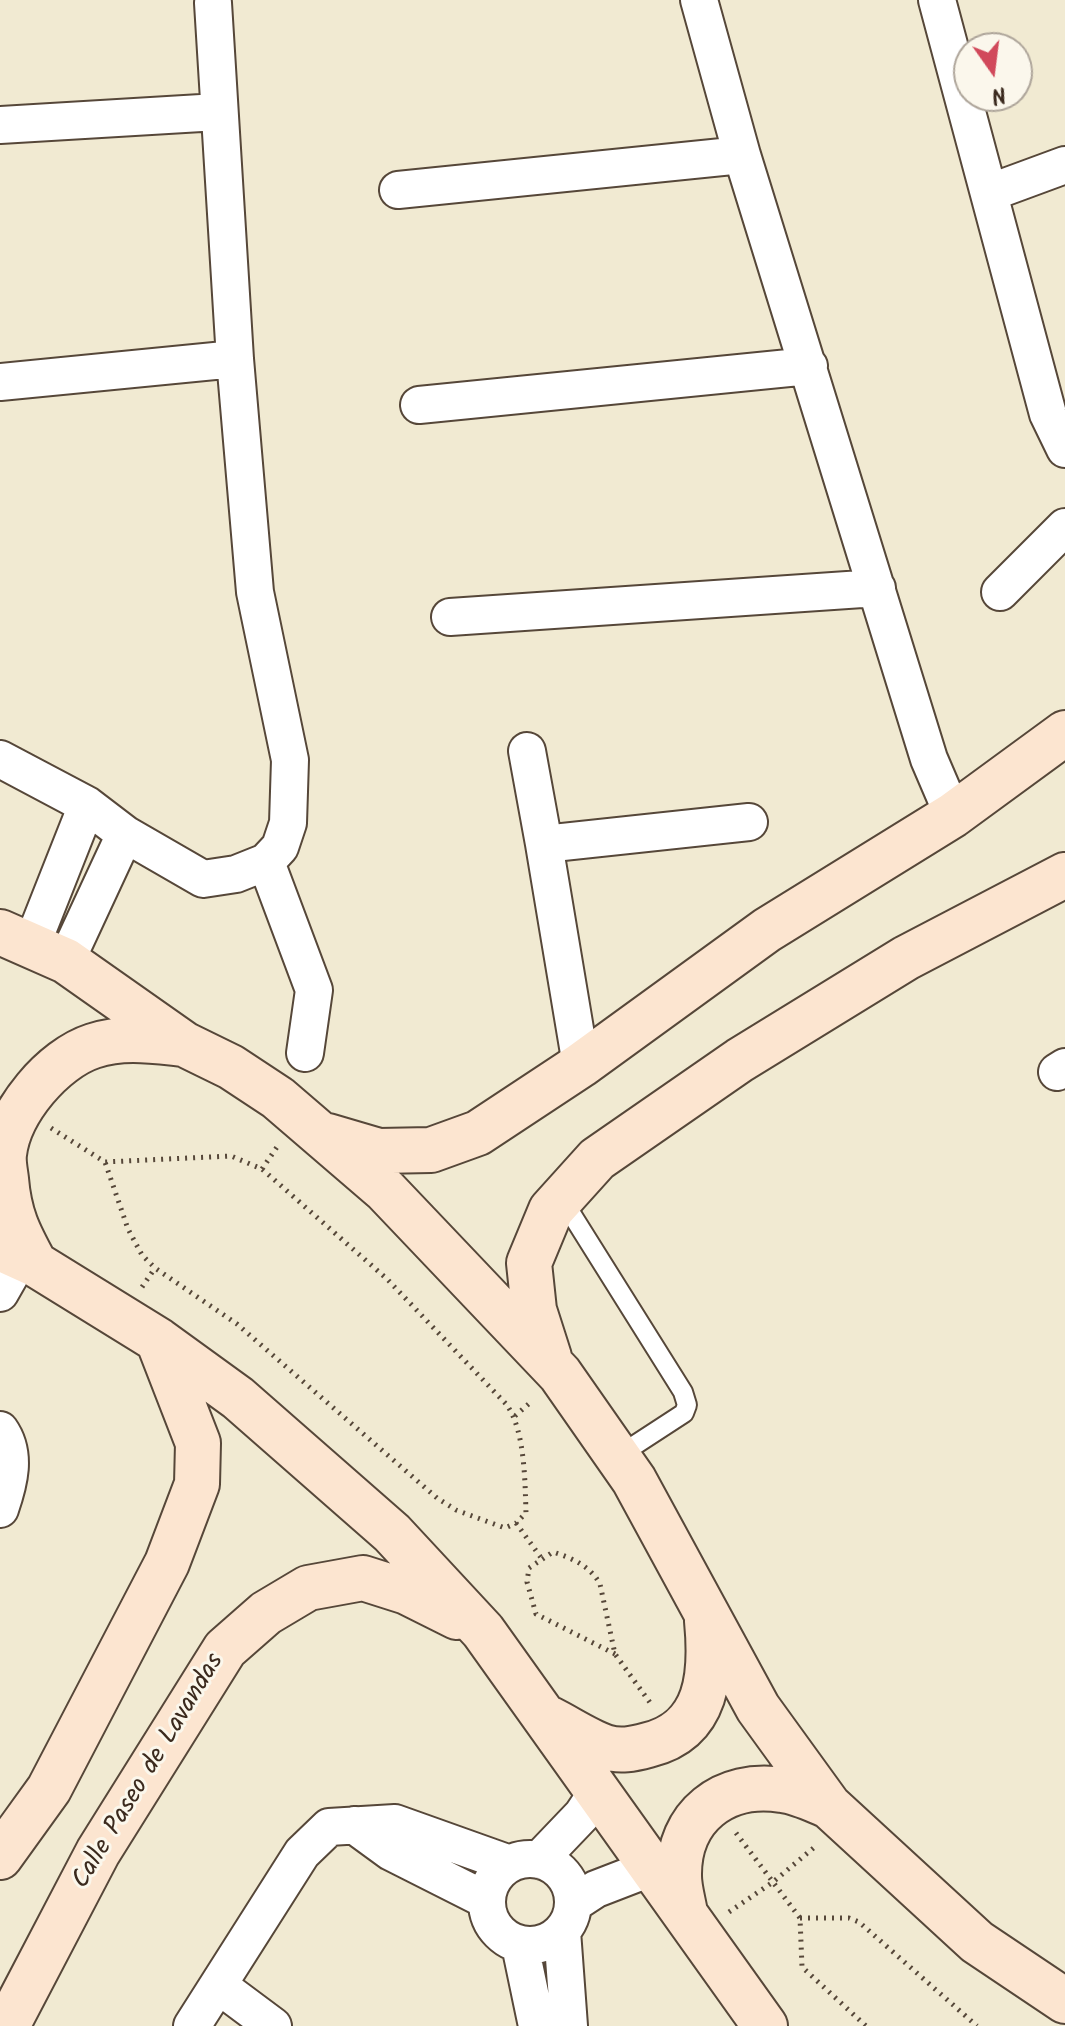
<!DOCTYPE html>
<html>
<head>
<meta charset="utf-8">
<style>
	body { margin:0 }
	#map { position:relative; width:1065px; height:2026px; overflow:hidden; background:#f1ead2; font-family:Kalam,sans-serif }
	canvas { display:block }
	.north { position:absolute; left:953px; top:32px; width:80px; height:80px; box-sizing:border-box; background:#fbf7ec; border:2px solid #aea59a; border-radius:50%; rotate:166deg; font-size:22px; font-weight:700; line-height:32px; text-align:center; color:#3b2a1e }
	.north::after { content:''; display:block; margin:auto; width:28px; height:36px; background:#d1495b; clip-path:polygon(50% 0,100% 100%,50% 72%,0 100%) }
</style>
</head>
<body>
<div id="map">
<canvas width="1065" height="2026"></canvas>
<div class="north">N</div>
</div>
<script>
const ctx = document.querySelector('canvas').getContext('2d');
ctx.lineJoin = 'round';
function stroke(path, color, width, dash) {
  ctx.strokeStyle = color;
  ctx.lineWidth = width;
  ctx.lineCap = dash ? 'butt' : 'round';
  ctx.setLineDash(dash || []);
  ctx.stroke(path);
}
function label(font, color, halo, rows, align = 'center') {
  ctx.font = font + ' Kalam,sans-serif';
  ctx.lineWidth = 6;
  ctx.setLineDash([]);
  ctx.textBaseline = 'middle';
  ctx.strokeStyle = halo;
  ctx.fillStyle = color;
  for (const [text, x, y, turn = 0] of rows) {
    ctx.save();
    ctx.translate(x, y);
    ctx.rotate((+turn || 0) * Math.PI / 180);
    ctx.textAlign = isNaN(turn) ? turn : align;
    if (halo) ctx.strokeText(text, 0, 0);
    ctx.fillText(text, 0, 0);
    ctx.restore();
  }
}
const lane = new Path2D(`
	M562 1199 683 1392 687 1405 684 1413 618 1456`);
const street = new Path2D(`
	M699 0 742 155 929 759 953 815
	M937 0 1048 414 1065 449
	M0 125 218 112
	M398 190 742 155
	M989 193 1065 165
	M0 382 235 359
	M419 405 809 366
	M1000 592 1065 527
	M450 617 877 588
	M527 751 544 844
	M0 759 87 805 125 834 203 879 236 874 266 862 280 847 288 823 290 760 255 592 235 359 213 3
	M266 862 314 990 305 1053
	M32 944 87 805
	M66 961 125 834
	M581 1065 544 844 749 822
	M1057 1072 1065 1067
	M0 1293 20 1258
	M0 1430C17 1454 9 1483 0 1509
	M354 1825 391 1852 486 1900
	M487 1902a43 43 0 1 1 86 0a43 43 0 1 1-86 0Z
	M539 1860 582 1815 598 1791
	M573 1904 596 1889 653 1867
	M562 1931 569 2026
	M520 1945 537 2026
	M218 1985 273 2026
	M192 2026 302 1853 329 1827 395 1823 510 1864`);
const secondary = new Path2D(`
	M0 932 66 961 184 1044 231 1067 278 1098 385 1190 560 1374 634 1480 758 1708 829 1806 977 1942 1065 2001
	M328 1136 379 1151 431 1150 478 1133 581 1065 767 930 953 815 1065 733
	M0 1248 35 1264 158 1340 238 1398 392 1533 483 1631 765 2026
	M35 1264C18 1233 9 1215 6 1179 5 1171 3 1162 4 1154 9 1111 53 1059 93 1046 123 1036 154 1041 184 1044
	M549 1357 534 1310 529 1263 551 1210 597 1159 740 1060 906 958 1065 875
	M550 1719C568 1728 587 1741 605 1747 620 1752 633 1749 648 1745 709 1730 712 1673 707 1621
	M0 1857 49 1789 167 1563 197 1484 198 1443 158 1340
	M685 1913C683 1901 679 1888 679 1876 678 1816 724 1781 782 1790 798 1792 814 1800 829 1806
	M7 2026 98 1852 225 1649 266 1613 308 1588 363 1578 407 1592 457 1617`);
stroke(lane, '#564739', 22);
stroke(street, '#564739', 40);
stroke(secondary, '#564739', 48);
stroke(new Path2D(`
	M51 1128 105 1162 231 1156 262 1169 387 1279 506 1404C525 1429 525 1482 526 1513L516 1523 505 1528 456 1510 437 1498 237 1324 155 1268 142 1255 128 1229 105 1162
	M262 1169 277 1147
	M142 1287 155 1268
	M515 1416 532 1401
	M516 1523 542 1559
	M615 1654 536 1614 527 1582 529 1568 553 1552C572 1558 590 1566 600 1584L615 1654 651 1704
	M736 1833 800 1918 802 1967 866 2026
	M729 1912 773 1882 817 1845
	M800 1918H849L859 1922 977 2026`), '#564739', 5, [2, 6]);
stroke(lane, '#fff', 18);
stroke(street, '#fff', 36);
stroke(secondary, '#fce5d0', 44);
label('26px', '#3b2a1e', '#fbf7ec', [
	["Calle Paseo de Lavandas",150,1772,-59]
]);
</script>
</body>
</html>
